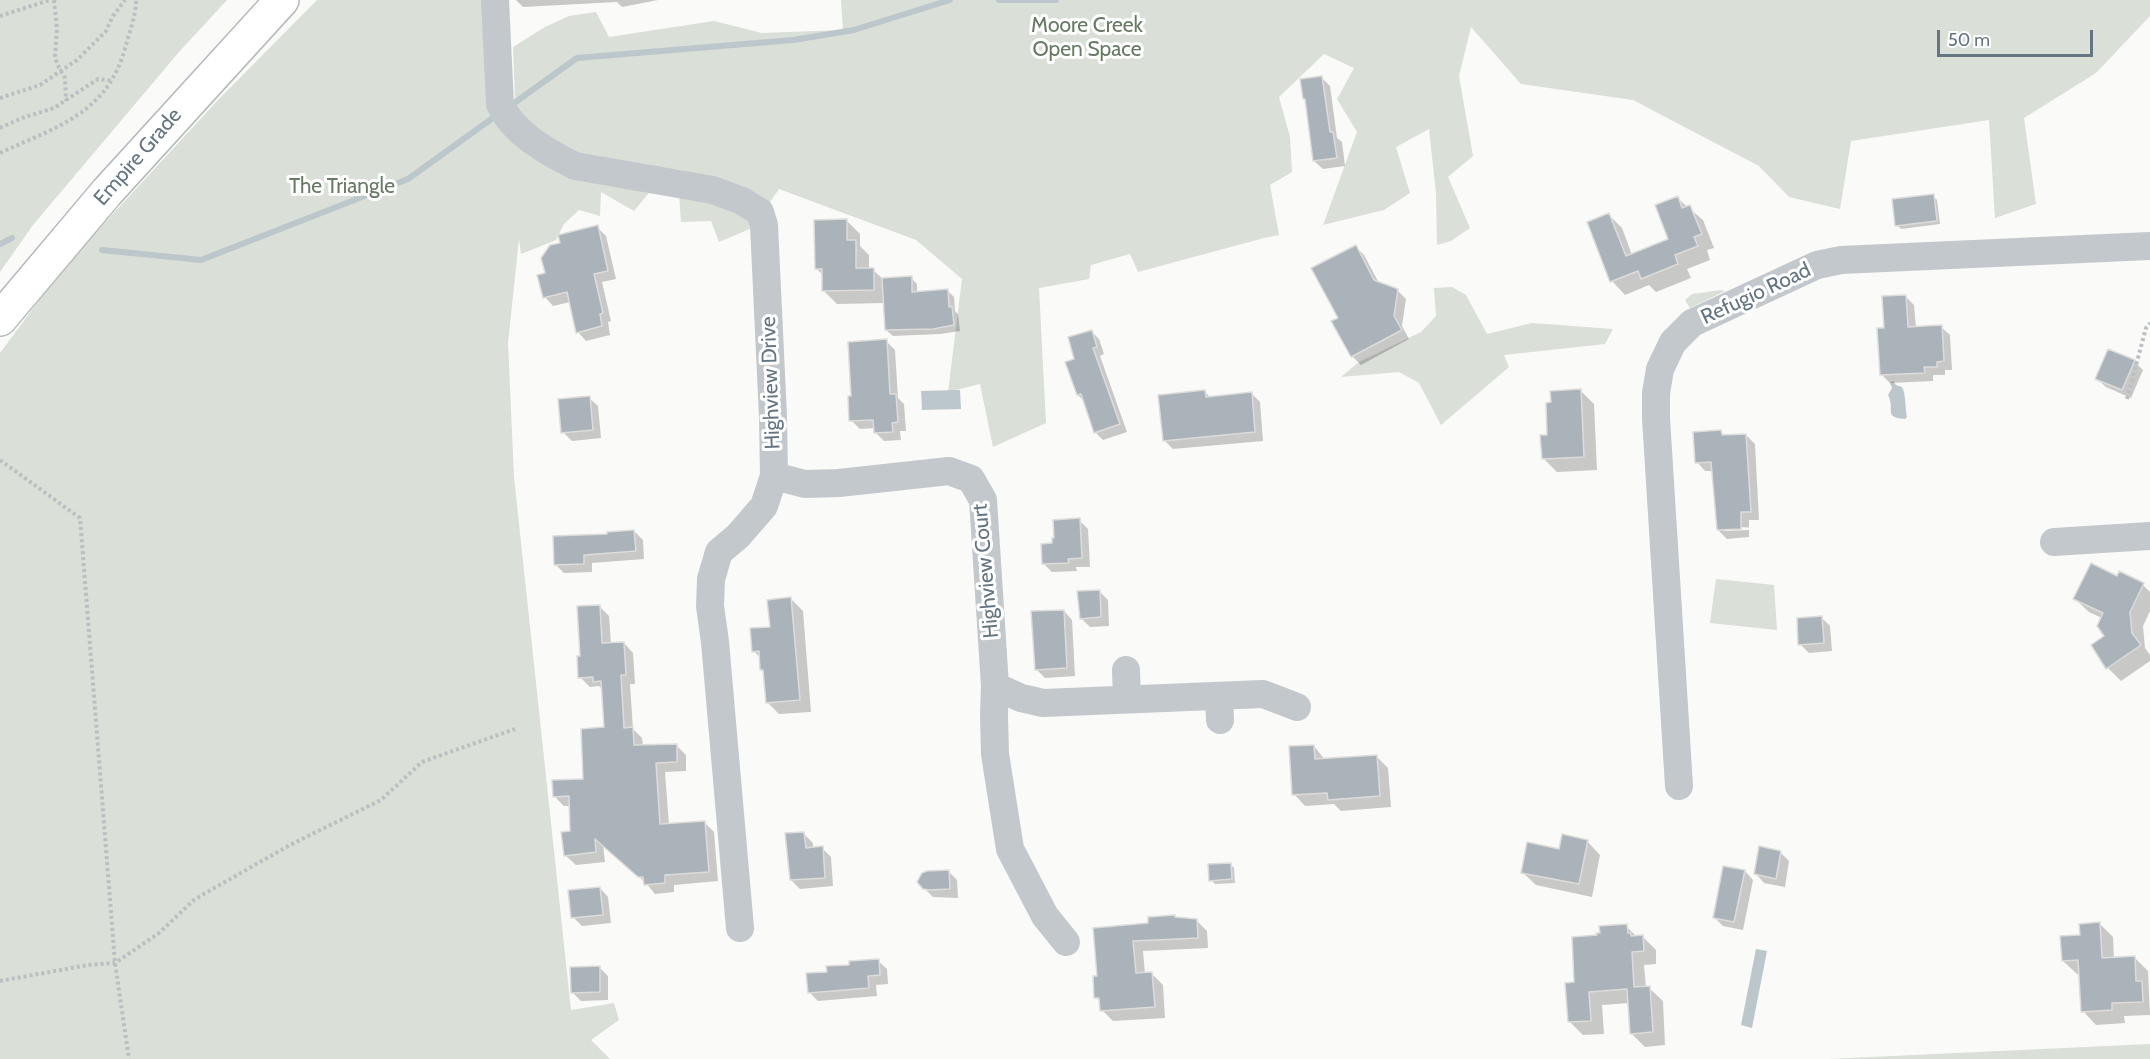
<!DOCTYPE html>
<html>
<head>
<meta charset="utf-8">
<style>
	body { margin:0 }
	#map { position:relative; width:2150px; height:1059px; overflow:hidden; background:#fafaf8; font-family:Cabin,sans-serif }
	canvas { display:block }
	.scale { position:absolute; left:1937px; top:30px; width:156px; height:27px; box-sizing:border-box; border:3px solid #657683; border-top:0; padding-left:8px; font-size:18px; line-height:21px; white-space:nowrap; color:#657683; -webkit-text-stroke:4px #fff; paint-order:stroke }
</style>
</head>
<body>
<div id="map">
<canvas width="2150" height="1059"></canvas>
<div class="scale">50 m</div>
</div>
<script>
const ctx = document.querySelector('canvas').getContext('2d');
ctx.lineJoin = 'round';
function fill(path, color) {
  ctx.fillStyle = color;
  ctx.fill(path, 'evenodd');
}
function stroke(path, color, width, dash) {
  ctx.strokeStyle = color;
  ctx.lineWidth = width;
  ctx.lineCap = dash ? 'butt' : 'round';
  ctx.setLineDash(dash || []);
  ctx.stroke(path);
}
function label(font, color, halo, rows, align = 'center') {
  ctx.font = font + ' Cabin,sans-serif';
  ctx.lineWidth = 6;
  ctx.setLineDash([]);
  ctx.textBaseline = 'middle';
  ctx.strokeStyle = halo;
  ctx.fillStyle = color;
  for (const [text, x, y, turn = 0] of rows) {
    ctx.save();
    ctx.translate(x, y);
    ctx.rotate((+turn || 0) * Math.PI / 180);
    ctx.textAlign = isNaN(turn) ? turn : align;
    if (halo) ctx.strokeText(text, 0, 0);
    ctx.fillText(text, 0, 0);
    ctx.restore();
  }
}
fill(new Path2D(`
	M0 0H227L179 52 33 225 0 272Z
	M317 0H485L488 106 515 101 513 47 545 27 569 16 596 12 609 37 714 21 762 33 843 30 841 0H2150V16L2096 73 2024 118 2036 204 1995 218 1989 120 1851 141 1840 209 1789 197 1759 166 1633 100 1521 84 1471 27 1459 76 1473 156 1448 177 1470 228 1451 241 1437 245 1436 193 1429 129 1396 147 1410 193 1384 210 1323 225 1357 132 1337 99 1354 68 1324 54 1279 97 1290 137 1292 172 1270 185 1279 235 1264 238 1138 272 1130 254 1091 265 1089 279 1039 288 1046 423 993 447 980 384 948 392 962 279 916 240 779 189 752 228 719 242 711 221 681 222 679 193 657 183 634 211 601 192 600 216 579 210 564 224 556 240 521 254 519 239 508 343 514 477 571 1010 614 1003 619 1020 591 1040 610 1059H0V353L63 268 217 101Z
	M1452 287 1466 295 1487 334 1532 323 1613 329 1605 344 1504 355 1509 367 1441 425 1419 383 1399 372 1341 377 1359 362 1421 332 1436 316 1434 288Z
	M1721 290 1725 291 1690 308 1685 300 1692 294Z
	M1716 579 1774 585 1777 630 1710 623Z
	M2150 1044V1059H1828Z`), '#dadfd7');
fill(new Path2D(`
	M1893 381 1896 385 1902 387C1906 393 1905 410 1907 417L1905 419C1882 417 1896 410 1888 395L1892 388 1890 383Z
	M960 390 961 409 922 410 921 391Z
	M1756 949 1767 951 1752 1028 1741 1025Z`), '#bbc7cb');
fill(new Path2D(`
	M516 0H658L622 7 617 2 523 7Z
	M1321 77 1330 86 1337 138 1342 142 1345 166 1323 169 1314 161 1307 101 1304 98Z
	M1933 196 1937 200 1940 224 1901 229 1897 225Z
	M1677 198 1703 220 1714 248 1707 250 1710 260 1687 269 1691 278 1656 292 1649 285 1625 295 1612 281 1609 215 1622 228 1632 255 1670 240Z
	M847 221 860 234V246L869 255V270H873L883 279 911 278 917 284V293L948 291 954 297 955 311 958 314 960 331 940 334 893 336 886 330 885 303 837 304 823 290V275L816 268Z
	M597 227 606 236 616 279 602 282 611 321 608 322 610 335 586 341 578 332 570 302 553 306 545 297 546 274 562 244Z
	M1355 246 1364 255 1379 283 1397 290 1406 299 1402 326 1409 339 1361 365 1352 356Z
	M1905 296 1914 305 1916 328 1941 327 1950 335 1952 370H1945V375H1933V381L1890 383 1881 374 1886 329Z
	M1091 331 1099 339 1104 354 1100 356 1127 432 1103 440 1095 432 1085 402 1078 395Z
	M886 341 895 350 898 398 904 404 906 431H900L901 440 884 441 876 433 875 428 860 429 851 420 853 398Z
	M2134 361 2143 370 2131 398 2106 387 2097 379Z
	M1204 391 1211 398 1252 394 1260 402 1263 441 1173 449 1164 440Z
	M1581 391 1594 404 1597 470 1557 472 1543 458 1549 436Z
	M589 398 598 406 601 438 572 441 563 432Z
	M1721 432 1725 437 1746 435 1755 444 1759 520H1749V537L1727 539 1718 530 1713 471H1705L1697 462ZM1749 527V530L1724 531V528Z
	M1079 520 1088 529 1090 567H1076L1077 571 1052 572 1043 563 1053 545Z
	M634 531 643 540 644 559 592 563V572L564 573 555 564 609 536Z
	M2143 585 2150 592V611L2143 626 2145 648 2150 655V661L2121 681 2108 668 2106 637 2102 618 2089 612 2075 599Z
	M1099 591 1108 600 1109 626 1090 627 1081 618Z
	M791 599 803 611 811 712 779 714 767 702 765 672 762 669 761 659 754 651 772 628Z
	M600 607 609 616 611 644 624 643 633 653 635 684H630L633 729 642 738 643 746 676 745 686 755V771L665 772 669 825 704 822 714 832 718 881 674 885V892L655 894 646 883 603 845 605 862 576 865 566 856 563 834 572 832 571 806H564L555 797 585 780 606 728 603 690 599 686 590 687 580 677 582 657Z
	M1064 611 1072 620 1075 676 1045 678 1036 669Z
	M1822 618 1830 626 1832 651 1809 653 1800 644Z
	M1314 746 1325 760 1376 756 1388 768 1391 807 1341 811 1334 804 1305 806 1294 794Z
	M804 834 813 843V848H822L831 857 833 886 800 889 791 880Z
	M1587 841 1600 855 1592 897 1536 885 1522 872 1561 851Z
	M1780 852 1789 861 1785 887 1764 883 1756 874Z
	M1230 864 1234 868 1235 883 1215 884 1211 880Z
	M948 871 957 880 958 898 933 897 924 888Z
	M1745 871 1753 880 1743 930 1723 926 1714 917Z
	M600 888 608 897 611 923 582 926 573 917Z
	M1176 919 1196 920 1207 931 1208 948 1143 951 1145 974H1152L1163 985 1165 1018 1113 1021 1102 1010 1101 1003 1096 997 1099 977 1095 929 1150 925Z
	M2100 924 2113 937 2114 959 2134 957 2148 971 2150 1015 2124 1016 2125 1023 2096 1025 2083 1011 2080 974H2077L2063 961 2081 936Z
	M1626 926 1637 937 1642 936 1656 950V964L1644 965 1646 988H1649L1663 1001 1665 1045 1645 1047 1631 1033 1630 1003 1602 1005 1604 1034 1583 1035 1569 1021 1576 984 1598 937Z
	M878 961 887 969 888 984 876 985 877 996 818 1001 809 992 829 973 851 966Z
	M599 967 608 976V1000L581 1001 572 992Z`), '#0003');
stroke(new Path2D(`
	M999 0H1056
	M510 106 577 58 793 40 854 30 950 0
	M0 244 12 238
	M102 250 201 260 408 179 497 115`), '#bbc7cb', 6);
const building = new Path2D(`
	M1322 76 1330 132H1333L1337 158 1313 161 1305 99H1303L1300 79Z
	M1934 194 1937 221 1895 226 1892 199Z
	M1678 196 1682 208 1690 205 1702 234 1694 237 1698 246 1675 255 1678 264 1641 279 1638 271 1610 282 1587 222 1609 213 1626 256 1668 239 1655 205Z
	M847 219V240H856V268H874V290L822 291V269H815L814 220Z
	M598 225 608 271 594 274 603 313 600 314 602 326 576 333 567 292 543 298 537 275 545 273 541 258 550 245 560 243 558 235Z
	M1356 245 1374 280 1398 289 1394 316 1402 330 1351 357 1331 321 1338 318 1311 268Z
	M912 276V292L948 289 949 307 952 306 954 325 933 329 885 330 882 278Z
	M1906 295 1908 327 1942 325 1944 361 1937 362V367H1924L1925 373 1880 375 1877 328H1884L1882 296Z
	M1092 330 1097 347 1093 348 1120 424 1094 433 1081 394 1077 395 1065 362 1074 359 1068 337Z
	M887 339 890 394H896L898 422 892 423 893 432 874 433 873 420 849 421 848 396H851L848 342Z
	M2108 349 2135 360 2122 390 2095 379Z
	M1581 389 1584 457 1542 459 1540 435H1547L1546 403 1551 402 1550 391Z
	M1205 390 1206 397 1252 392 1255 432 1163 441 1158 395Z
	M590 396 593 430 561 433 558 399Z
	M1721 430 1722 435 1746 434 1751 512H1741V529L1717 530 1711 462 1695 463 1693 432Z
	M1080 518 1082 558 1068 559 1069 563 1042 564 1041 544 1052 543V538H1054L1053 520Z
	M634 530 636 551 584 555V564L554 565 553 536 607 534V532Z
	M2091 563 2117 576 2119 571 2144 583 2130 612 2132 633 2141 645 2106 669 2091 645 2104 636 2097 626 2103 613 2073 599Z
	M1100 590 1101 617 1080 619 1077 591Z
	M791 597 800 700 766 703 763 670H760L759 651 752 652 750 628 770 627 767 600Z
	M600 605 602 643 624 642 626 675H621L624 728 633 727 634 745 677 744V762L656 763 660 824 705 821 709 872 665 875V883L644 885 643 877H638L595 839 596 852 564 856 561 832 570 831 569 796 553 797 552 780 583 779 581 729 604 727 601 681 593 682V677L578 678 577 656H580L577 606Z
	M1064 610 1067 668 1035 670 1031 611Z
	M1822 616 1824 643 1798 645 1797 618Z
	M1314 745 1315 759 1377 755 1380 796 1328 800 1327 793 1292 795 1289 746Z
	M804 832 806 848 823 846 825 878 790 880 785 833Z
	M1562 834 1588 840 1579 884 1521 873 1527 842 1559 849Z
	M1759 846 1781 851 1776 879 1754 874Z
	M1231 863 1232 879 1209 881 1208 864Z
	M1723 866 1745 870 1734 922 1713 918Z
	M949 870 950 889 929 890 923 889 917 882 922 873 927 871Z
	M600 887 603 915 571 918 568 890Z
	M1175 915V917L1197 919 1198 938 1133 941 1136 973 1152 972 1155 1007 1100 1011 1099 998H1094L1093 976H1097L1093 928 1148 923V917Z
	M2100 922 2102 958 2135 956 2136 981H2142L2143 1002 2112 1003V1010L2081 1012 2078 960 2062 961 2060 936 2080 935 2079 924Z
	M1627 924 1628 933H1631V936L1643 935 1644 951 1632 952 1634 987 1650 986 1653 1032 1630 1034 1627 989 1589 992 1591 1021 1568 1022 1565 983 1574 982 1572 937 1597 935 1596 933H1600L1599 926Z
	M879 959 880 975 868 976 869 988 808 993 806 973 827 972 826 966 849 965V961Z
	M600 966V992L571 993 570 967Z`);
fill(building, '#aab3b9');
stroke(building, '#dcdcda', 1.5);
const major = new Path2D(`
	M0 319 107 192 282 0`);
stroke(major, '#b5babe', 36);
stroke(new Path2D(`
	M54 0 57 28 55 55 57 64 65 78 66 101
	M0 16 50 0
	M0 98 40 85 77 60 106 31 113 16 125 0
	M0 128 22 118 54 108 98 79 113 81
	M0 153C58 126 108 114 126 45 130 30 136 15 136 0
	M2127 399 2146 328 2150 323
	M0 460 80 518 115 963 129 1059
	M0 981 88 965 115 963 159 933 195 899 290 845 381 800 422 762 515 729`), '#bbbfc2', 4, [3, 3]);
stroke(new Path2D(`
	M495 0 500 104C513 133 547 152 575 166L713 190 742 201 760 212 764 225 773 417 774 476 764 506 738 536 719 552 711 579 710 606 715 642 740 928
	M774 476 805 484 839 483 949 471 971 479 983 500 995 686 1021 698 1043 703 1263 694 1297 707
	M2054 542 2150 536
	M1126 670 1127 699
	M995 686 994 715 995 754 1010 849 1045 916 1066 942
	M1219 696 1220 720
	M1679 786 1656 418V393L1660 369 1673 342 1692 323 1817 265 1841 260 2150 246`), '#c3c8cc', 28);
stroke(major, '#fff', 33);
label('21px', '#687a64', '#fff', [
	["Moore Creek",1087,26],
	["Open Space",1087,50],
	["The Triangle",342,187]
]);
label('21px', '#657683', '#fff', [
	["Empire Grade",138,157,-49],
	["Refugio Road",1756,294,-25],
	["Highview Drive",771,383,-92],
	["Highview Court",986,571,-95]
]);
</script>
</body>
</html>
